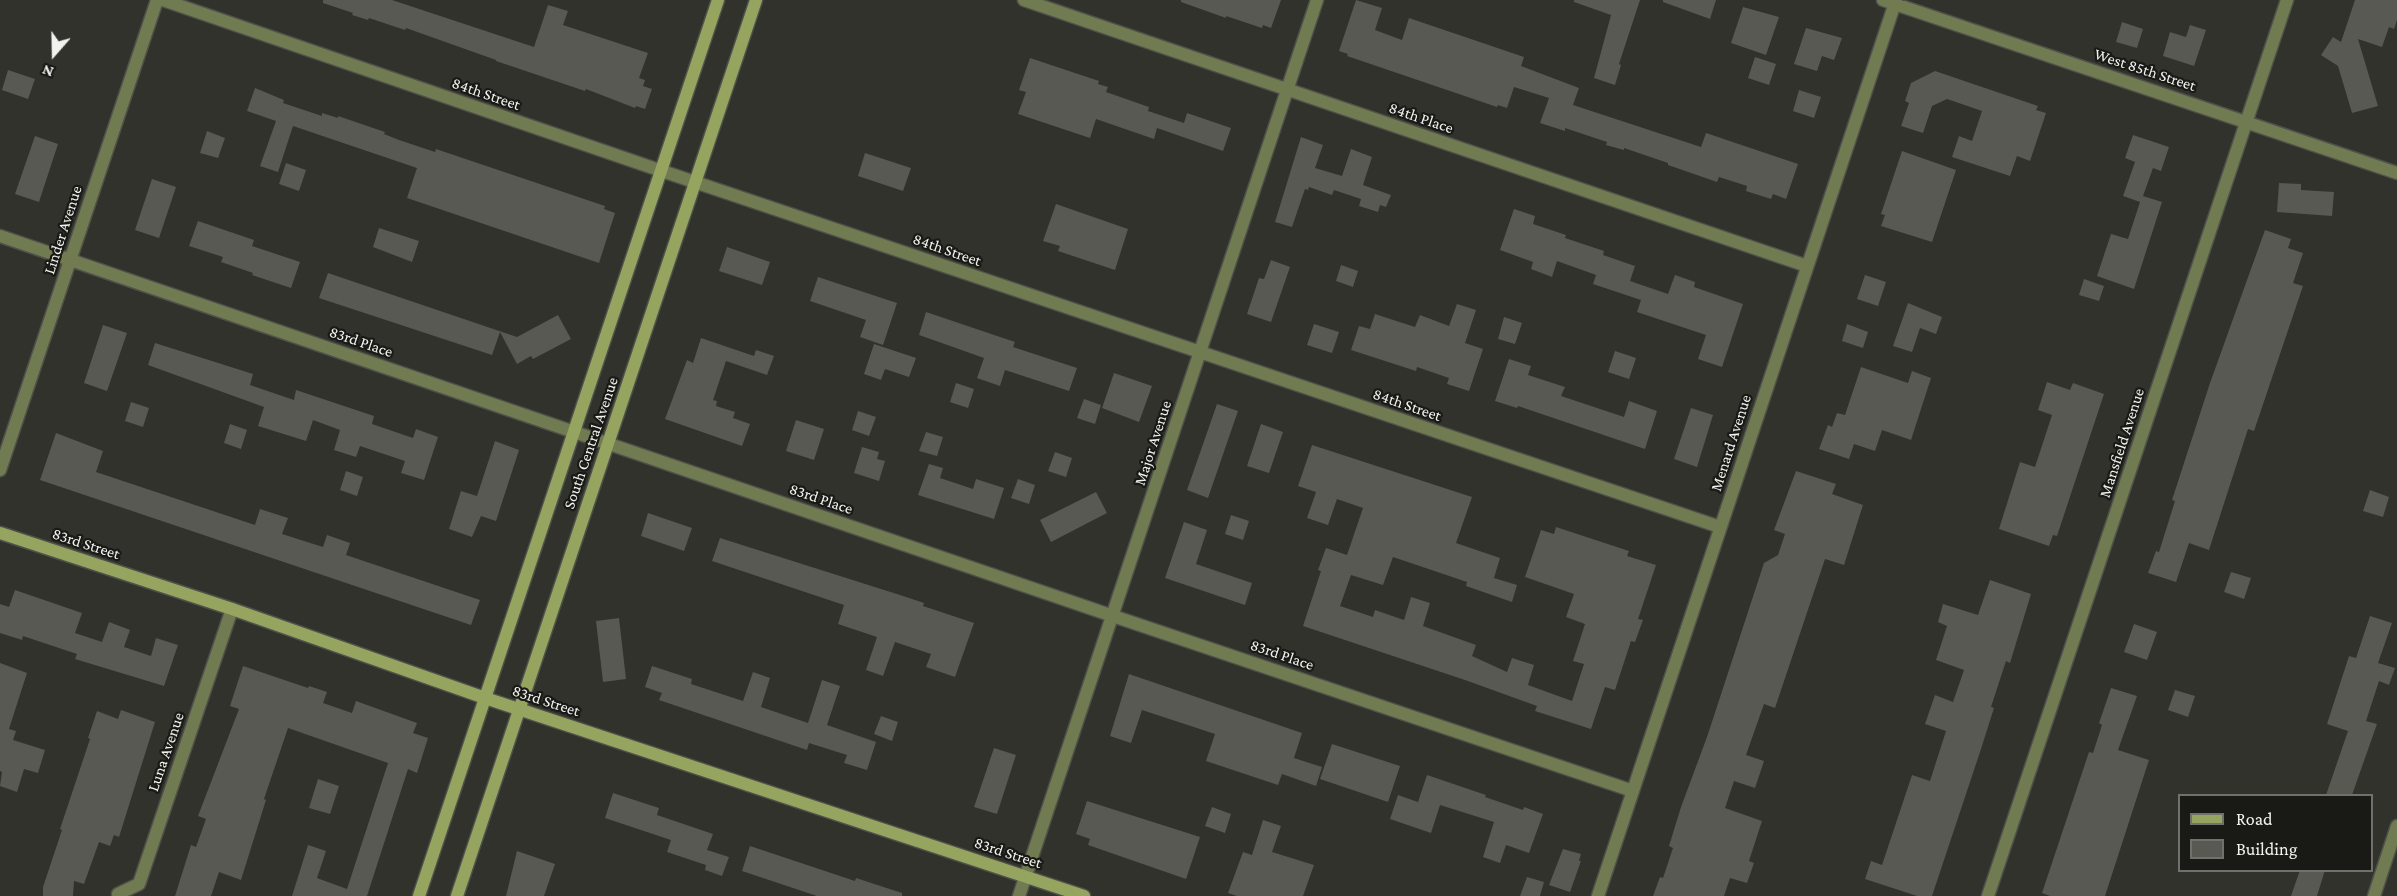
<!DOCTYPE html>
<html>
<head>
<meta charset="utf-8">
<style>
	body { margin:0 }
	#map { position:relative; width:2397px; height:896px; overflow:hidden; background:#30322b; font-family:"Crimson Pro",serif }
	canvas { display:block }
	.legend { position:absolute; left:2178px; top:794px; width:195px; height:78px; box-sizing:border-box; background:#191916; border:2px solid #70706d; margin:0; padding:8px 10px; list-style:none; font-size:18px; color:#f2f3ef }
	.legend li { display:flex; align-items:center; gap:12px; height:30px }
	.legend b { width:30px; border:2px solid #70706d }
	.north { position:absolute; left:24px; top:24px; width:60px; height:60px; -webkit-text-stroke:4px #191916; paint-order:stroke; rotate:200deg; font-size:16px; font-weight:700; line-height:24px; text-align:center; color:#f2f3ef }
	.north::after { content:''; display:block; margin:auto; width:21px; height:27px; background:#f2f3ef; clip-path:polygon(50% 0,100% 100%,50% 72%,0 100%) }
</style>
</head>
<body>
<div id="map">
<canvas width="2397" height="896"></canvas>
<ul class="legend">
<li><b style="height:8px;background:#95a560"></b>Road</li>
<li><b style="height:16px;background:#575952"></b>Building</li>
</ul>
<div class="north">N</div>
</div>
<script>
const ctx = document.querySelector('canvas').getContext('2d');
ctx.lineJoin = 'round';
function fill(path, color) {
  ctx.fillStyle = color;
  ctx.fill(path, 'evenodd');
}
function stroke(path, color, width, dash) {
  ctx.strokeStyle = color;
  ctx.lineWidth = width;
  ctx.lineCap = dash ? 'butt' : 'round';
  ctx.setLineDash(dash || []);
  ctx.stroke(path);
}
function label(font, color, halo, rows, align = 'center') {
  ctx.font = font + ' "Crimson Pro",serif';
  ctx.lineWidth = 4.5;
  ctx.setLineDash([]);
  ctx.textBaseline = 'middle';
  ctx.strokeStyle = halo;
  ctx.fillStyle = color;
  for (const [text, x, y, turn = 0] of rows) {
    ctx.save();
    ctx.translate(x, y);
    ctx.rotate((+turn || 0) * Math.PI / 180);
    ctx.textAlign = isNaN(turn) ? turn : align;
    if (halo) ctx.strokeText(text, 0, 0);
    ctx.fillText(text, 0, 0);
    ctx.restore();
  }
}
fill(new Path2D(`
	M323 0H392L534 47 548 5 568 11 563 25 648 53 639 78 645 80 643 86 652 89 645 109 636 106 635 108 586 89 585 91 496 61V60L406 28 405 30 369 18 368 20 352 15 353 13 323 3Z
	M1181 0H1281L1271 28 1263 25 1262 28 1226 16V18L1181 2Z
	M1356 0 1382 8 1375 30 1402 40 1409 18 1524 57 1521 66 1579 88 1573 105 1701 147 1706 133 1798 164 1786 199 1773 194 1771 199 1746 191 1747 186 1719 177 1717 182 1668 165V163L1624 148V150L1606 145 1607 142 1565 128V131L1540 123 1549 98 1514 87 1507 108 1498 105 1497 107 1347 56 1348 54 1339 51Z
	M1574 0H1640L1619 64 1621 65 1615 85 1594 78 1611 15 1574 2Z
	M1663 0H1716L1710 19 1663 2Z
	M2355 0H2397V20L2394 29 2389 27 2382 47 2358 39 2378 106 2352 113 2338 66 2321 55 2333 37 2341 42Z
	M1743 7 1779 17 1766 55 1731 43Z
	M2122 22 2143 29 2137 48 2116 42Z
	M2190 25 2206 30 2194 66 2163 56 2170 32 2186 37Z
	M1806 28 1842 38 1834 60 1822 56 1817 71 1794 64Z
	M1755 57 1776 64 1769 85 1748 78Z
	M1030 58 1099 81 1098 84 1108 87 1106 92 1149 107 1148 111 1184 123 1187 113 1231 128 1223 151 1157 128 1154 139 1096 119 1090 138 1018 114 1026 92 1019 90Z
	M8 70 35 79 28 99 2 90Z
	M1935 71 2038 106 2036 110 2046 113 2030 161 2017 156 2010 176 1952 157 1959 136 1972 141 1982 111 1947 99 1932 106 1923 133 1901 126 1909 103 1905 101 1911 83Z
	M255 88 284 100 283 103 322 116V113L338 118V116L385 132 384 134 399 140 435 152 436 149 605 206 604 209 615 213 599 263 407 198 417 168 293 126 278 172 260 166 276 121 247 111Z
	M1799 90 1821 97 1814 118 1793 111Z
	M207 131 225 138 218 158 200 153Z
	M2133 135 2169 147 2161 171 2153 168 2143 196 2162 202 2134 289 2097 276 2111 234 2128 239 2140 202 2123 196 2135 162 2125 158Z
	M35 136 58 144 39 202 15 194Z
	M1301 137 1323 145 1315 168 1342 176 1351 149 1372 157 1363 185 1391 195 1386 207 1380 205 1378 212 1359 206 1361 199 1334 190 1332 195 1309 187 1308 190 1305 189 1292 227 1275 222Z
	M1902 151 1956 170 1932 242 1881 226 1885 215 1881 214Z
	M865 153 911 168 903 191 858 176Z
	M286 163 306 170 299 191 279 184Z
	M152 179 176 187 159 238 135 230Z
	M2279 183 2301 184V190L2334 192 2332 216 2277 212Z
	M1056 204 1128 229 1115 270 1058 251 1060 246 1043 241Z
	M1514 209 1535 216 1533 224 1566 235 1565 238 1604 251 1603 255 1635 266 1630 281 1668 294 1675 275 1695 282 1694 287 1743 304 1722 367 1698 359 1706 335 1637 312 1641 300 1593 284 1596 275 1557 261 1552 277 1531 269 1533 262 1500 250Z
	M198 221 254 240 252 246 300 262 291 288 252 275 253 273 221 262 223 257 189 246Z
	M379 228 419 241 412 262 373 247Z
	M2265 230 2291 239 2288 248 2303 253 2293 283 2303 286 2254 431 2248 429 2209 550 2189 543 2176 582 2148 573 2156 551 2159 552 2175 501 2172 500 2210 383Z
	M727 247 770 262 762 285 719 271Z
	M1271 260 1290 267 1271 322 1247 314 1259 278 1264 279Z
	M1341 265 1358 271 1353 287 1336 281Z
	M328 273 517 337 558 315 571 339 533 359 531 356 517 364 500 332 492 355 319 298Z
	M1865 275 1886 282 1878 306 1857 299Z
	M818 277 897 303 883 345 860 337 866 320 810 301Z
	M2084 279 2104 286 2099 301 2079 295Z
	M1908 303 1942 317 1936 334 1920 328 1912 352 1893 346Z
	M1457 304 1476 310 1465 343 1483 349 1469 391 1447 384 1449 378 1417 367 1416 371 1351 350 1359 326 1370 329 1375 314 1415 327 1420 315 1449 326Z
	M926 312 1015 342 1013 347 1077 368 1069 391 1005 370 1000 386 977 378 984 358 919 335Z
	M1504 317 1522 323 1515 344 1498 339Z
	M1314 324 1339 332 1332 353 1307 345Z
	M1847 324 1868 332 1863 348 1842 341Z
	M103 325 127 333 107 391 84 383Z
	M701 338 754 356 756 350 774 356 767 375 726 361 713 400 717 401 716 406 735 412 733 418 750 424 742 446 665 419 687 360 693 363Z
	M155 343 253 374 250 385 294 400 296 390 374 416 372 424 413 438 416 429 438 437 424 480 401 473 405 461 360 446 356 457 334 450 340 430 313 420 306 441 258 426 264 407 148 365Z
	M874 344 916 358 909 377 885 369 881 380 864 374Z
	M1615 351 1636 358 1629 379 1608 372Z
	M1509 359 1531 366 1528 375 1565 387 1561 396 1624 417 1629 401 1657 411 1645 449 1518 406 1517 408 1495 401Z
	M1861 367 1908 383 1912 371 1931 378 1911 440 1882 430 1875 451 1854 444 1849 459 1819 449 1828 425 1832 427 1837 413 1845 415Z
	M1114 373 1152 386 1139 422 1102 408Z
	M2047 382 2070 390 2073 383 2104 394 2057 536 2053 535 2049 546 1999 529 2020 462 2035 467 2052 415 2038 410Z
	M956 383 974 389 968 408 950 402Z
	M1084 399 1101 405 1095 424 1077 418Z
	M131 402 149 408 143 427 125 421Z
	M1217 404 1238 411 1208 498 1187 490Z
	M1691 408 1713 415 1697 467 1674 459Z
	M858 411 876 417 869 436 852 430Z
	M796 420 824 429 814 460 786 451Z
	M230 424 247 430 241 449 224 443Z
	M1261 424 1283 432 1269 473 1247 466Z
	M926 432 943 437 937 456 919 451Z
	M56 433 103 451 96 472 255 525 260 509 288 518 282 534 323 547 327 535 350 543 346 555 480 600 471 625 40 480Z
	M495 441 519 450 496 521 481 516 472 537 449 529 461 491 477 496Z
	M1312 445 1472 497 1456 543 1500 558 1494 578 1517 585 1512 602 1466 586 1467 582 1393 557 1383 585 1351 575 1340 606 1373 617 1375 610 1404 620 1411 597 1430 603 1423 626 1476 645 1472 656 1507 672 1512 658 1534 665 1528 685 1572 701 1584 664 1573 661 1585 624 1566 617 1574 594 1525 577 1541 530 1554 534 1556 527 1629 551 1627 556 1656 565 1638 619 1643 620 1635 642 1631 641 1615 690 1605 687 1591 729 1535 711 1537 706 1465 680 1303 626 1321 571 1318 570 1326 548 1347 555 1363 508 1337 499 1328 525 1307 518 1316 492 1298 486Z
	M862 447 879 452 877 459 885 461 879 481 854 473Z
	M1055 452 1072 458 1066 477 1048 471Z
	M929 464 943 468 940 478 973 489 976 479 1004 488 994 519 918 495Z
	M346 471 363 477 357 496 340 490Z
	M1796 471 1836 484 1832 494 1863 505 1844 565 1825 559 1775 708 1764 704 1746 755 1764 761 1755 788 1734 781 1725 808 1762 821 1749 861 1754 863 1747 883 1730 878 1724 896H1653L1660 877 1663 878 1673 848 1669 846 1681 807 1707 737 1764 563 1778 555 1785 534 1774 530Z
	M1018 479 1035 485 1029 504 1011 498Z
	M2370 490 2389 497 2383 517 2363 511Z
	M1096 492 1107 513 1051 542 1040 520Z
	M648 513 692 528 684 551 641 536Z
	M1231 515 1249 521 1243 540 1225 534Z
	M1184 522 1207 530 1196 564 1252 583 1245 605 1165 578Z
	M720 538 900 595 924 603 923 606 974 623 955 677 926 667 931 654 895 642 883 676 866 670 877 637 838 624 844 605 712 561Z
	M2231 572 2251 578 2244 599 2224 592Z
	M1990 580 2031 594 2010 663 2006 661 1991 707 1994 708 1981 749 1932 896H1917L1865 879 1871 861 1882 865 1912 775 1930 781 1946 731 1925 724 1935 695 1953 702 1964 670 1936 660 1947 626 1938 622 1943 604 1978 615Z
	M15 590 82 613 75 633 102 642 109 622 130 630 124 647 151 656 156 638 178 645 164 686 75 659 77 654 23 636 22 640 0 633V604L9 607Z
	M2370 616 2392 623 2378 663 2395 668 2389 685 2379 681 2366 721 2377 724 2352 795H2326L2348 731 2327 724 2349 656 2356 658Z
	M619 618 626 679 603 682 596 621Z
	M2134 624 2157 632 2147 660 2124 652Z
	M0 663 27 673 9 729 16 731 13 740 45 750 38 773 24 769 17 792 0 786 2 772 0 771Z
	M243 666 308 688 309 686 327 692 323 703 352 713 356 701 417 723 413 733 428 738 417 773 408 769 367 896H292L308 845 326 851 317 878 347 889 388 763 288 728 264 799 266 800 241 880 219 872 211 896H175L191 845 196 847 206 819 198 816 239 709 230 706Z
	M652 666 692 679 691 684 743 701 753 672 770 678 761 707 808 723 822 680 840 686 827 725 876 742 867 770 844 763 847 755 809 743 807 750 659 700 662 693 645 687Z
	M1129 674 1302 733 1294 758 1322 767 1316 786 1282 774 1278 785 1206 761 1215 734 1142 710 1131 743 1110 736Z
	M2111 688 2137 696 2118 750 2149 760 2105 896H2050L2042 893 2089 752 2093 753 2102 725 2099 723Z
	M2175 690 2195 696 2188 717 2168 710Z
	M121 710 155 722 119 837 114 835 110 846 99 842 84 884 74 881 73 896H43V887L62 830 60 829 90 739 88 738 97 711 118 719Z
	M881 716 898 722 892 741 874 734Z
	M1332 744 1400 766 1388 802 1320 779Z
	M994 748 1016 755 997 814 974 807Z
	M1427 775 1486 795 1485 797 1523 810 1524 807 1543 814 1529 853 1506 845 1500 863 1483 857 1494 822 1440 805 1431 833 1390 819 1398 795 1418 802Z
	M318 779 339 786 330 814 309 808Z
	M613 793 659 808 657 815 713 834 707 850 729 857 722 876 705 870 706 865 667 852 671 840 605 818Z
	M1087 801 1200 837 1186 879 1088 845 1090 839 1076 834Z
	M1212 807 1231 814 1225 833 1205 826Z
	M1263 820 1281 826 1272 852 1314 865 1303 896H1237L1228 893 1243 852 1252 855Z
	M750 846 855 881 856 878 902 893V896H817L742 871Z
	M1563 849 1581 854 1579 861H1581L1570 892 1549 885Z
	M517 851 555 864 544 896H506Z
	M2300 870H2325L2317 896H2291Z
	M1527 877 1544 882 1540 896H1520Z`), '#575952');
const street = new Path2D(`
	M163 0 662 171 1720 527
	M1024 0 1807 266
	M1883 0 2397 173
	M0 236 1113 616 1633 791
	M0 470 157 0
	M118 894 139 884 232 609
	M1019 896 1317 0
	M1598 896 1896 0
	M1988 896 2287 0
	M2374 896 2397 826`);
const secondary = new Path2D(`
	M0 533 232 609 485 698 1084 896
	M419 896 718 0
	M457 896 756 0`);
stroke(street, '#4f514a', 15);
stroke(secondary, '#4f514a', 15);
stroke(street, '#717b51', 12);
stroke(secondary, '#95a560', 12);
label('16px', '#f2f3ef', '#191916', [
	["West 85th Street",2145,70,18],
	["84th Street",486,94,19],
	["84th Place",1421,118,19],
	["Linder Avenue",63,230,-72],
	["84th Street",947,250,19],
	["83rd Place",361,342,19],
	["84th Street",1407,405,19],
	["South Central Avenue",591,443,-71],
	["Major Avenue",1153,443,-72],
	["Menard Avenue",1731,443,-72],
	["Mansfield Avenue",2122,443,-72],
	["83rd Place",821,499,19],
	["83rd Street",86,544,18],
	["83rd Place",1282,655,19],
	["83rd Street",546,701,18],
	["Luna Avenue",166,752,-71],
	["83rd Street",1008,853,18]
]);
</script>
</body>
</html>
